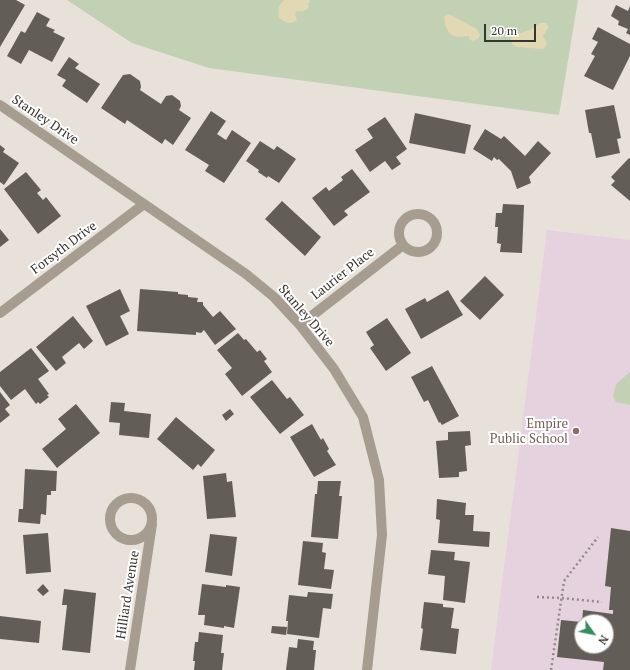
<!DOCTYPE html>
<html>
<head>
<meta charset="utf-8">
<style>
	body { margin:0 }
	#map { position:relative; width:630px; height:670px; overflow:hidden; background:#e7e1da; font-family:"PT Serif",serif }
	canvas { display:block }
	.north { position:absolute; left:574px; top:614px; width:40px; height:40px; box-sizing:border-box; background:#fff; border:1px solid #afaead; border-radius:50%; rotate:123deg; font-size:11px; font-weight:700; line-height:16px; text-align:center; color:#373532 }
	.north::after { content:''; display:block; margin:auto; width:14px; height:18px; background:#388d60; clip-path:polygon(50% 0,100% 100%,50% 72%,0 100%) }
	.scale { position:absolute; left:484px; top:24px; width:52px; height:18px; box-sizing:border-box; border:2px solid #373532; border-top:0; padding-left:5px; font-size:12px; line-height:14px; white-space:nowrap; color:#373532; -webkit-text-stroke:3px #fff; paint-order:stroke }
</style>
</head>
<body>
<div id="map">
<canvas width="630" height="670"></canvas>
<div class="north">N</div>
<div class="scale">20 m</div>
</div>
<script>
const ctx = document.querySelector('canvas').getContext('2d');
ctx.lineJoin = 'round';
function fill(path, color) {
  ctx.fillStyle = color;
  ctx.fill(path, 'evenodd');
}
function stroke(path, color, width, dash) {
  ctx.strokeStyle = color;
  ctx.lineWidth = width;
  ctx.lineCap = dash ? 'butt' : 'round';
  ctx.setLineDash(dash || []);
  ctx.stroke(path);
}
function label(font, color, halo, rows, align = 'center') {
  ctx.font = font + ' "PT Serif",serif';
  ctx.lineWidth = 4;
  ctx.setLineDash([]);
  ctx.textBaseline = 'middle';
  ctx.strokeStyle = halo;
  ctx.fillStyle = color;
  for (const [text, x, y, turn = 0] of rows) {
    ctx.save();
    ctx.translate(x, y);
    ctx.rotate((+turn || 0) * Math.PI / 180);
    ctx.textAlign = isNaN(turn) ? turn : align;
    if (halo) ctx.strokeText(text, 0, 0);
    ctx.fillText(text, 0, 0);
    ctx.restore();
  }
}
fill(new Path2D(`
	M547 230 630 240V670H491ZM582 622H606V646H582Z`), '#e6d1df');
fill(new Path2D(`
	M67 0H578L559 115 209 68 132 43Z
	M630 372V405L616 402 613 396 616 384Z`), '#c2d0b4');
fill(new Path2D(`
	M284 0H309L310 2 308 4 309 7C305 12 302 11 297 11L295 14 297 20C290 25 285 23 279 18 278 11 278 5 284 0Z
	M449 14 477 29 480 35 478 39 472 41 469 39V36C452 39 446 34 444 17Z
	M540 23H546L549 27 543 36C545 41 550 44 543 49L517 47 513 45 510 40 512 36 532 29Z`), '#e2d8b3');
fill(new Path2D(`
	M0 0H16L25 5 0 47Z
	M616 5 628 11 630 6V35L626 33 628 29 618 25 619 21 611 16Z
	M37 12 50 19 46 26 55 30 53 32 65 38 52 62 29 50 21 64 7 56 21 31 25 33Z
	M598 27 630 44V56L613 90 584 76 595 56 591 54 598 42 592 39Z
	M69 57 79 64 75 68 100 84 87 103 62 86 66 80 57 75Z
	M130 74 140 81 141 87 140 90 161 104 166 96 172 95 180 101 181 106 179 110 191 118 173 145 165 139 162 144 127 120 125 124 101 108 123 75Z
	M614 105 621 138 617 139 620 153 596 158 591 133H589L585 110Z
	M211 111 226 121 217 134 226 140 232 130 251 143 224 183 205 171 209 165 185 150Z
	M415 113 471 125 465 154 409 143Z
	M385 117 407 149 396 157 401 164 392 170 385 161 370 172 355 150 373 138 367 129Z
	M485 129 501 139 504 136 525 156 538 141 551 153 529 177 531 183 517 189 511 171 499 159 497 160 494 157 492 161 473 149Z
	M260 141 274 150 277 146 296 159 279 183 268 176 267 178 258 172 259 170 246 161Z
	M0 145 5 149 3 152 19 163 4 185 0 182Z
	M629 158 630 159V201L611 185 615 181 611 177Z
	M352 169 370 192 344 211 348 215 334 226 312 198 326 187 329 191 343 180 341 177Z
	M26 172 41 190 37 193 43 200 46 197 61 216 38 234 4 189Z
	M282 201 321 237 305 256 265 219Z
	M503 204 524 205 522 253 500 252 501 244 497 243 498 227H495L496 213H502Z
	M0 229 9 240 0 247Z
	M485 276 504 295 480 320 460 301Z
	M120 289 130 311 120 316 129 334 106 346 86 306Z
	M140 289 178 292V294L188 295V297L198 298 197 302H203V305L213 317 220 311 236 329 215 345 204 330 201 333 196 332V335L137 331Z
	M448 290 463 315 421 339 405 309 425 298 427 302Z
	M73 316 93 341 84 349 79 343 62 357 66 363 56 371 36 347Z
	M387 318 411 353 386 371 370 348 374 345 366 332Z
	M238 333 244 340 246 339 257 352 260 350 267 359 264 361 272 372 242 396 225 374 232 368 217 350Z
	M31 348 49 371 38 379 49 394 47 395 49 397 40 404 38 402 36 404 25 389 11 400 0 386V372Z
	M432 366 459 416 442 425 440 422 439 423 428 400 424 402 411 377Z
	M272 380 287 399 290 397 304 415 280 434 250 397Z
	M0 392 10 405 5 409 10 415 0 423Z
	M111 402 125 403 124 411 151 414 149 438 119 435 120 423 109 422Z
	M76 404 100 433 57 468 42 449 66 429 58 419Z
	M230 409 234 414 226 421 222 415Z
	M176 417 215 450 201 467 198 464 193 470 157 439Z
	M312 424 321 440 323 438 329 449 327 451 336 465 314 477 290 437Z
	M470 431 471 445 465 446 467 471 459 472V477L439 478 436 441 448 440V432Z
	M25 469 57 471 56 491H51V495H47L46 515 41 514 40 524 18 522 19 509H23Z
	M226 473 227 482 232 481 236 517 207 519 203 476Z
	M318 481H341L339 496H342L338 539 311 537 315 494H317Z
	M437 499 466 503 465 515H474L473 531 490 532 489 547 438 543 440 520 436 519Z
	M611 528 630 531V670H603L604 662 557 657 561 620 582 622V646H606V622H582L583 610 613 614V610H609L611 587 605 586Z
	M48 533 51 572 26 574 23 535Z
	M210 534 237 537 232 576 205 572Z
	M303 541 323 543 322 552 326 553 324 569 334 570 331 589 298 585Z
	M431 550 455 552 454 560 470 562 465 603 443 600 445 576 428 574Z
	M43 584 49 591 43 596 37 590Z
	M202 584 226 587V585L240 587 234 628 224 626V628L204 625 205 615H198Z
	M64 589 96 593 90 653 62 650 67 605H62Z
	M308 592 333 594 331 609 323 608 319 638 287 634 288 621H286L289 595 307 597Z
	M424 602 443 604V607L454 608 451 628 459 629 456 654 420 650 423 629 421 628Z
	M0 616 41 621 39 643 0 639Z
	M272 626 287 627 286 635 271 633Z
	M199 632 223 635 221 653H224L222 670H194L195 661H193L195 642H198Z
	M298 639 314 641 313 650H316L314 670H286L289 647 297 648Z`), '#635d57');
stroke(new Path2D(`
	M537 597 561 598 602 602
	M551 670 564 581 598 537`), '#908b86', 2.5, [2, 3]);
stroke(new Path2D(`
	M0 105 246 274 274 297 300 325 334 369 363 417 379 480 382 535 367 670
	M399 233a19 19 0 1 1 38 0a19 19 0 1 1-38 0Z
	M0 313 144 204
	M300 325 403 245
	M110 519a21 21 0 1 1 42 0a21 21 0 1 1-42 0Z
	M130 670 152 524`), '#a69d90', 10);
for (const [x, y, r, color] of [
	[576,431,4,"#8d6e63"]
]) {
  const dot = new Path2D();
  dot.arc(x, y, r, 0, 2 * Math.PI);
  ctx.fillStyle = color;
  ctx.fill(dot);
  stroke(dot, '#fff', 1.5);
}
label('13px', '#373532', '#fff', [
	["Stanley Drive",45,120,34],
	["Forsyth Drive",64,248,-37],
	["Laurier Place",343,274,-38],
	["Stanley Drive",306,316,49],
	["Hilliard Avenue",128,595,-81]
]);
label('13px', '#785e54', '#fff', [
	["Empire",568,424],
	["Public School",568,439]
], 'right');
</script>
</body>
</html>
